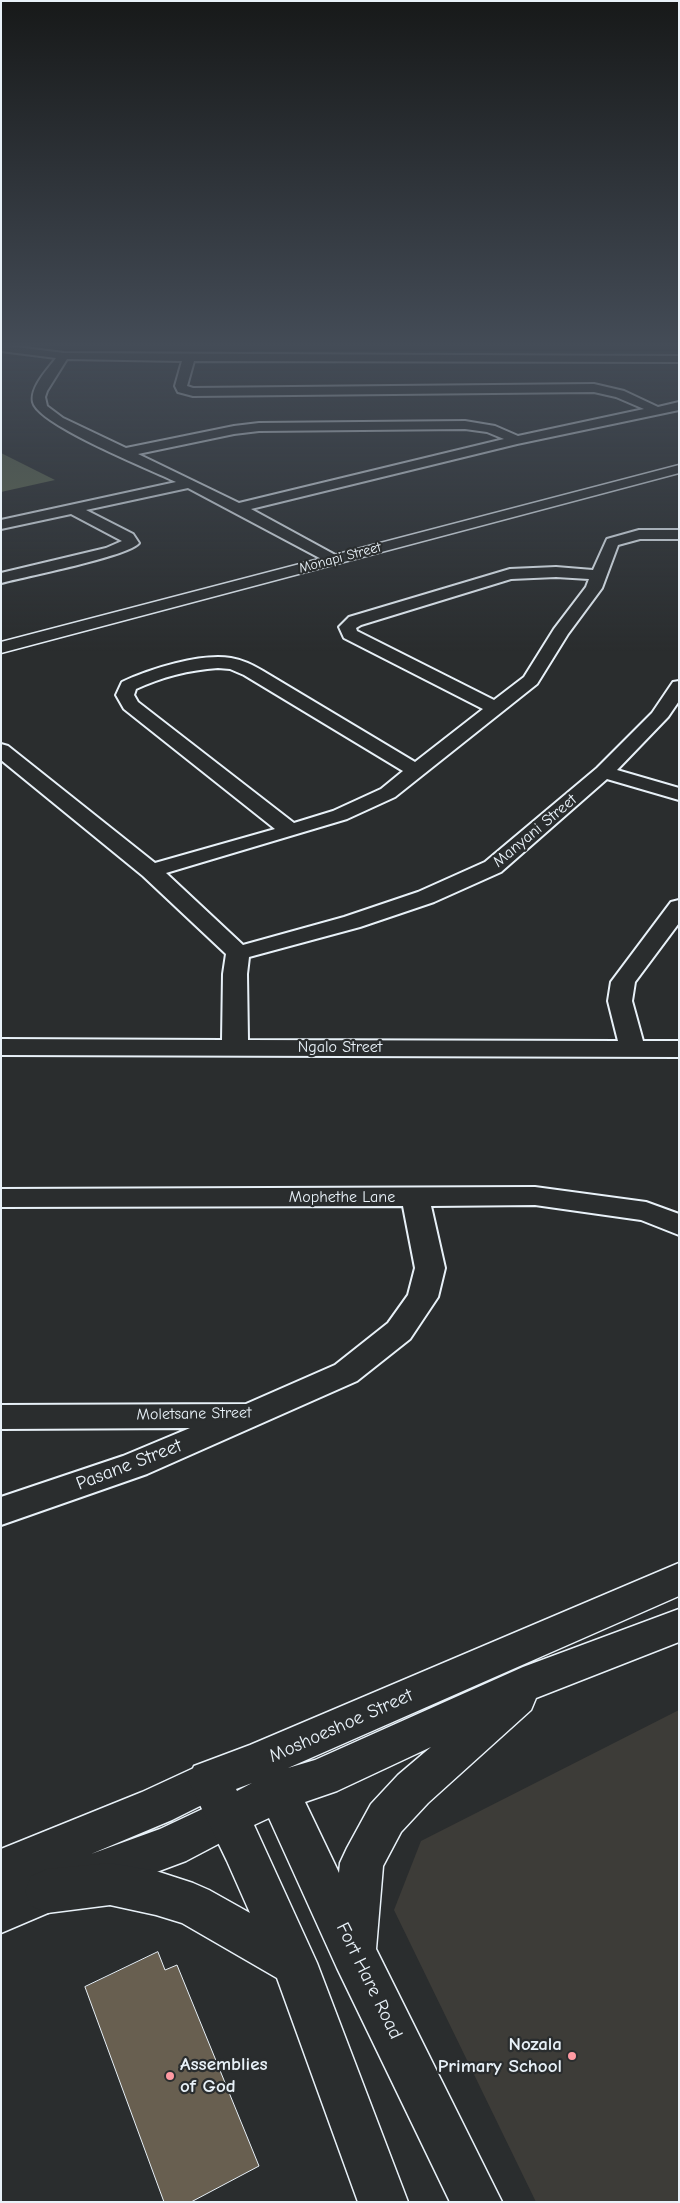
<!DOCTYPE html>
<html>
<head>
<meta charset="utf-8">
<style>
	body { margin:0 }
	#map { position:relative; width:680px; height:2203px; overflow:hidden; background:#2a2d2e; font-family:"Comic Neue",sans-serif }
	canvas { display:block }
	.frame { position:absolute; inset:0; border:2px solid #e8f1f8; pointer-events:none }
</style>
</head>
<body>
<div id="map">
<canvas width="680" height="2203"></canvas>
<div class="frame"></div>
</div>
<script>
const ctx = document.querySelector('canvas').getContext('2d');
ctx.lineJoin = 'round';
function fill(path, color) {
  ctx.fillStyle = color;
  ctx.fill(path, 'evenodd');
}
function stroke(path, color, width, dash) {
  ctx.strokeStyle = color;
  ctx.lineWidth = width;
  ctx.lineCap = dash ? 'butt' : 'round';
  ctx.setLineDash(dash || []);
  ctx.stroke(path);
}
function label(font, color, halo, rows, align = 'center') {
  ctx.font = font + ' "Comic Neue",sans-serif';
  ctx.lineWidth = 4.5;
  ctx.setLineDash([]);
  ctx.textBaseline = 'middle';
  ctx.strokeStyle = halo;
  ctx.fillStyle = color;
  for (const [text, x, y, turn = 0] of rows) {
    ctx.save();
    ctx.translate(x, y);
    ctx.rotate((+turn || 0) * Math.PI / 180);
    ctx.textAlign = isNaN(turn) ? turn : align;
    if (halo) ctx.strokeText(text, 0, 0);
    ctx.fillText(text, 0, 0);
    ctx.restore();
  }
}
fill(new Path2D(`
	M679 1710V2202H536L394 1910 421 1841Z`), '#3d3c38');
fill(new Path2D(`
	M1 453 55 480 1 492Z`), '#5f6a51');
const building = new Path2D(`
	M158 1952 165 1970 177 1965 259 2166 191 2202H164L85 1987Z`);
fill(building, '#685f50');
stroke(building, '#e8f1f8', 1);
const minor = new Path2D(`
	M1 345 64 353 679 356V362L194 361 187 386 193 388 594 384 624 391 658 407 679 402V410L517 444 251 509 339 557 342 560 339 563H329L188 488 86 510 133 534 139 543C130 556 23 577 1 583V573L106 548 122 541 71 514 1 529V520L176 482C152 470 38 425 33 402 30 387 48 369 56 358L1 351ZM67 359 182 361 175 386 178 392 193 396 594 392 616 397 644 409 518 436 495 426 465 421 259 423 234 426 126 448 63 418 47 406 45 397 47 391ZM465 429 487 432 504 439 239 503 138 454 234 434 259 431Z
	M639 530H679V539H640L618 545 602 588 568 634 537 684 395 797 347 819 166 873 243 945 344 917 418 892 485 862 597 768 652 713 673 682 679 681V701L668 717 617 770 679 788V800L607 779 501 872 434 902 360 927 249 957 247 974 248 1040 618 1041 608 1001 611 982 671 902 679 900V923L635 982 632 1001 643 1041H679V1057L1 1055V1039L222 1040 223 974 226 954 143 876 1 760V744L8 746 155 863 275 829 124 709 116 695 122 682C150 669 200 653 231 658 243 660 253 665 263 671L415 762 483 709 344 638 339 627 349 617 510 569 556 567 593 570 607 539ZM556 577 589 579 586 587 554 629 524 677 494 700 357 631 356 628 361 625 511 579ZM218 668 230 669 244 675 403 771 381 789 333 811 294 823 138 702 134 695 136 689C162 677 189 670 218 668Z
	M535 1187 646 1202 679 1214V1235L641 1220 535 1205 431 1206 445 1268 438 1297 410 1339 357 1381 147 1474 1 1525V1497L123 1456 190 1428 1 1429V1405L246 1404 335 1365 388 1323 408 1295 415 1268 403 1206 1 1207V1189Z`);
const tertiary = new Path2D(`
	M679 465V473L1 653V642Z
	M209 1761 224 1766 230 1780 224 1794 172 1820 91 1854 160 1829 228 1797 243 1803 249 1817 243 1831 186 1861 55 1910 1 1933V1849L142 1792Z`);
const secondary = new Path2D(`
	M679 1563V1596L288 1768 315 1760 523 1667 679 1609V1642L536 1698 531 1710 428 1803 401 1832 383 1866 376 1949 502 2202H450L337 1968 269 1818 254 1825 317 1963 408 2202H358L277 1978 182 1923 156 1915 110 1905 47 1913 31 1906 25 1891 31 1876 47 1869 110 1863 156 1871 193 1883 209 1890 250 1913 227 1861 188 1780 194 1766 250 1745ZM431 1747 398 1775 371 1804 347 1848 340 1863 339 1873 305 1802 337 1791ZM252 1783 237 1791 236 1789Z`);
stroke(minor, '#e8f1f8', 4);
stroke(tertiary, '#e8f1f8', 3);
stroke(secondary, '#e8f1f8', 3);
fill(minor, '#2a2d2e');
fill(tertiary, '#2a2d2e');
fill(secondary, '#2a2d2e');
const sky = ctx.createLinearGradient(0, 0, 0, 652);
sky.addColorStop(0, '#171919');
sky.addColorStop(0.53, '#444c57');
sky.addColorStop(1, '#444c5700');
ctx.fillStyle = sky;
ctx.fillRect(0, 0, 680, 652);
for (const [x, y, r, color] of [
	[572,2056,5,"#ff9aa2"],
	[170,2076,5,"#ff9aa2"]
]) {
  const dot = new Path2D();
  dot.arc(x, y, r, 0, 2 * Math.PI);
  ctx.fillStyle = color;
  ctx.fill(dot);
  stroke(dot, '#2a2d2e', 2);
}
label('14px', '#e8f1f8', '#2a2d2e', [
	["Monapi Street",340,558,-15]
]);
label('16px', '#e8f1f8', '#2a2d2e', [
	["Manyani Street",535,831,-40],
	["Ngalo Street",340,1047],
	["Mophethe Lane",342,1197],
	["Moletsane Street",194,1414,-1]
]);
label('19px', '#e8f1f8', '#2a2d2e', [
	["Pasane Street",129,1465,-21],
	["Moshoeshoe Street",341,1726,-24],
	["Fort Hare Road",369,1981,64]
]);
label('bold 19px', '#e8f1f8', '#2a2d2e', [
	["Nozala",562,2045],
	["Primary School",562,2067],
	["Assemblies",180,2065,"left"],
	["of God",180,2087,"left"]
], 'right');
</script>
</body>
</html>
